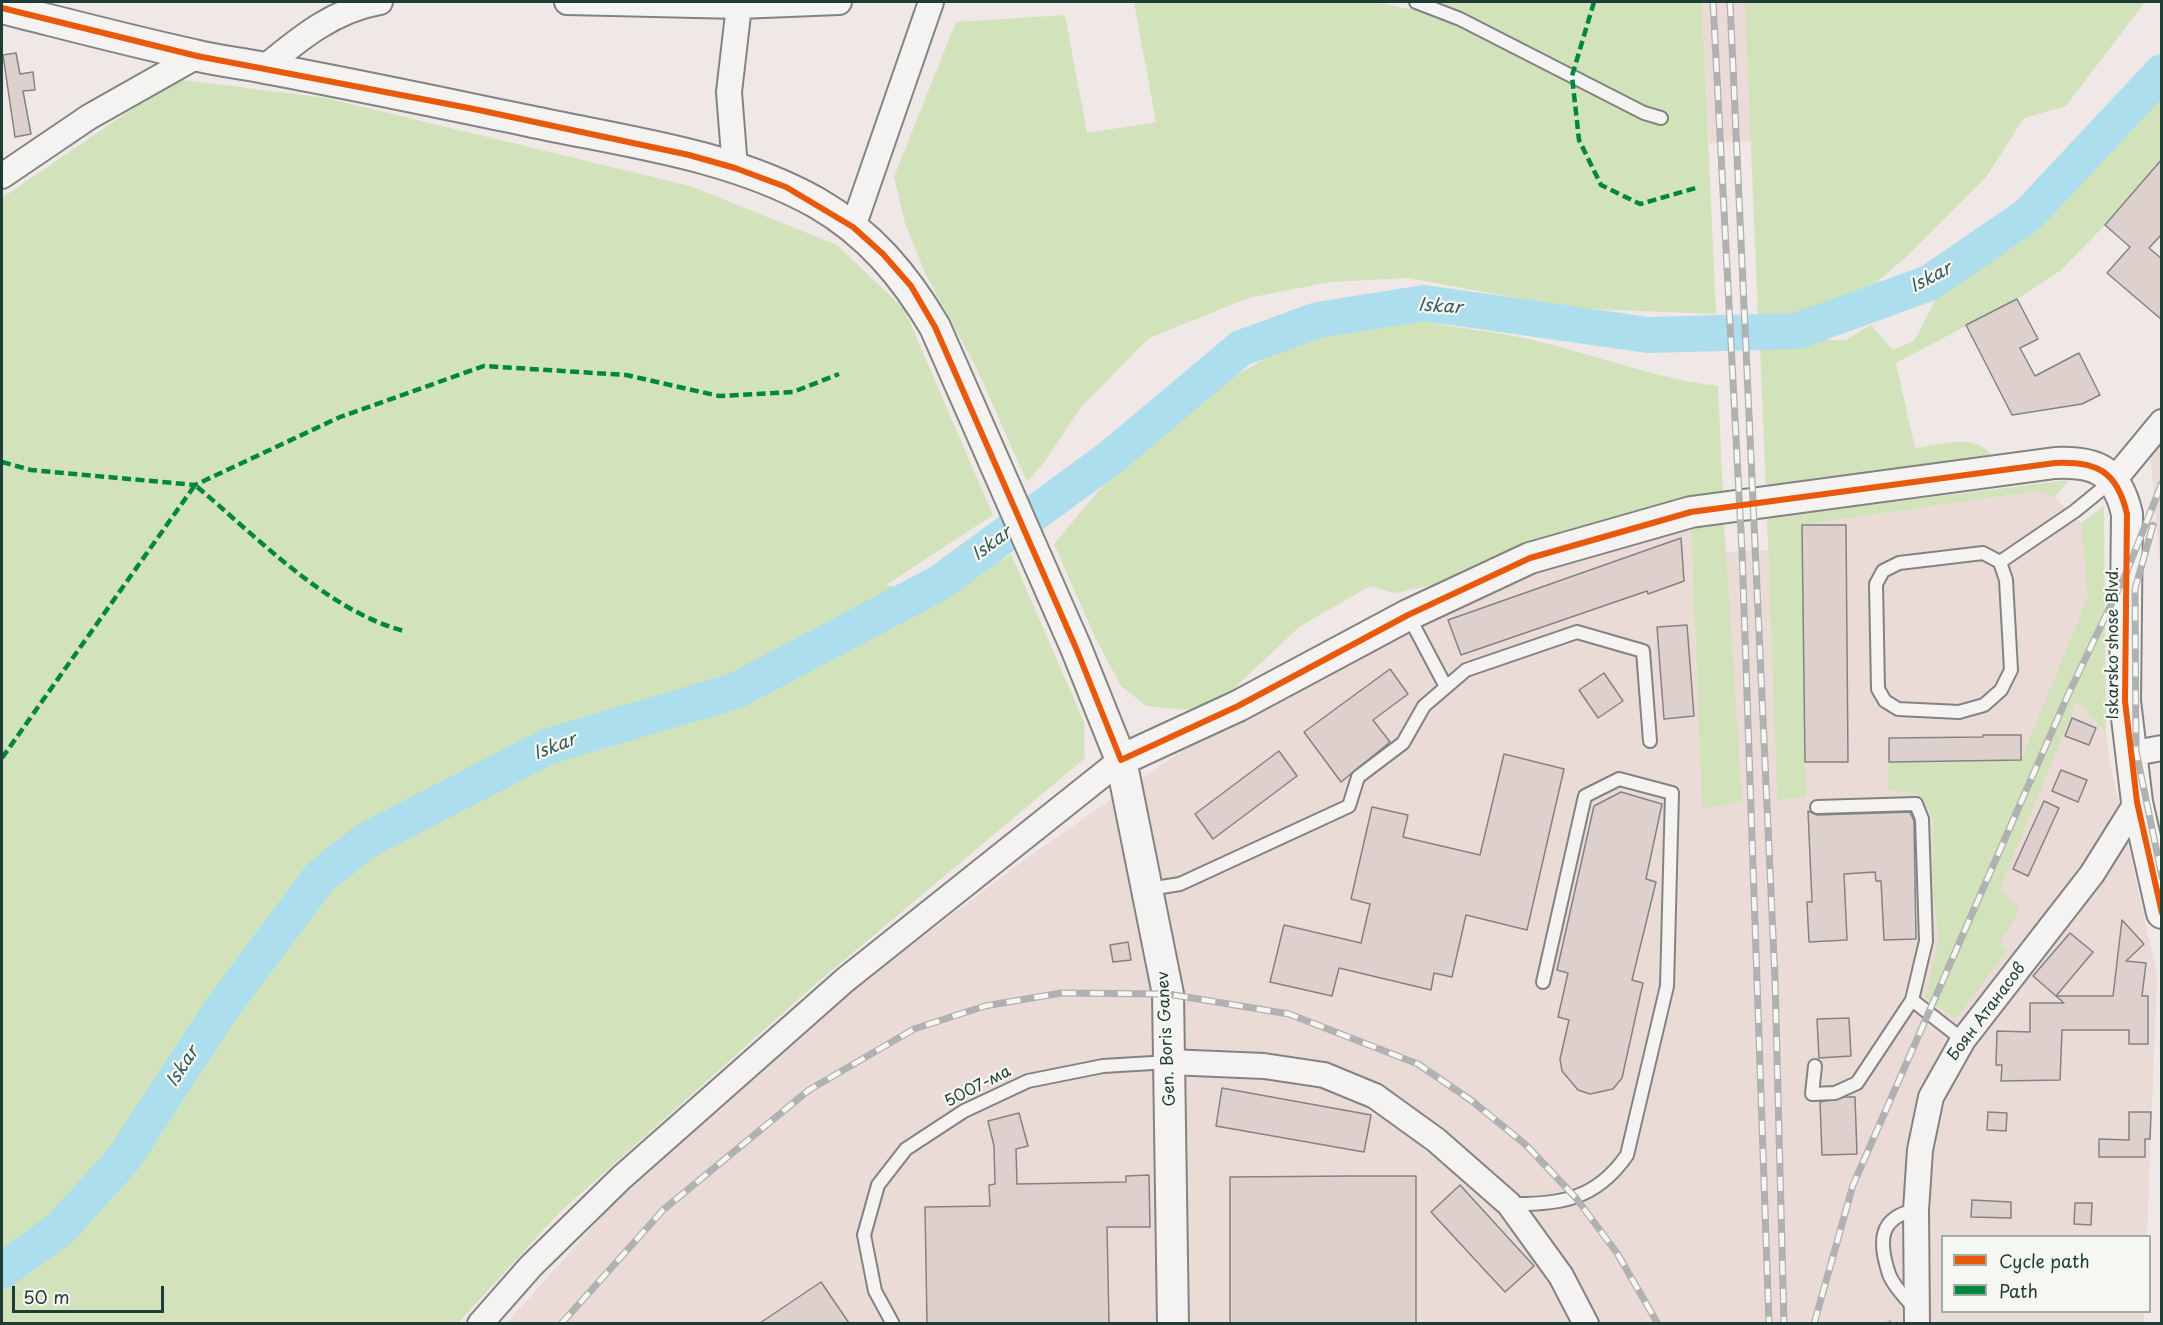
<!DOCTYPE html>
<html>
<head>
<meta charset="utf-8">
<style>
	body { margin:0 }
	#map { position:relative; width:2163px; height:1325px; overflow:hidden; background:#efe8e6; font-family:"Playpen Sans",sans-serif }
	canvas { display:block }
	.frame { position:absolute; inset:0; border:3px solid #1f3d34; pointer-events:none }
	.legend { position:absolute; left:1941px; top:1235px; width:210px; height:78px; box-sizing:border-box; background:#f6f6f2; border:2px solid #a0aca6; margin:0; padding:8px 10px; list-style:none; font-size:18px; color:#1f3d34 }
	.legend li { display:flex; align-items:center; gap:12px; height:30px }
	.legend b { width:30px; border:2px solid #a0aca6 }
	.scale { position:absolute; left:12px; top:1286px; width:152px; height:27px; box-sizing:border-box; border:3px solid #1f3d34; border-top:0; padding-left:8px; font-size:18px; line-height:21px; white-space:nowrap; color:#1f3d34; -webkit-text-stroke:4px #f6f6f2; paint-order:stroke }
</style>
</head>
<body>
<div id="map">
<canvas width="2163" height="1325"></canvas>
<div class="frame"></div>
<ul class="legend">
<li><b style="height:8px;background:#e8590c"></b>Cycle path</li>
<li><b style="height:8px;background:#00873e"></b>Path</li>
</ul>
<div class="scale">50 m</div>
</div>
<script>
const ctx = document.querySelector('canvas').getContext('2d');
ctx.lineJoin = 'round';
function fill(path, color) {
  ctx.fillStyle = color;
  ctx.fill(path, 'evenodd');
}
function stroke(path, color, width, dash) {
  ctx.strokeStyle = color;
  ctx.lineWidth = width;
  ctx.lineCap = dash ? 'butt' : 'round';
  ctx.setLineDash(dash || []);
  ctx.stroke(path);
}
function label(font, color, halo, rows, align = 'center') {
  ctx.font = font + ' "Playpen Sans",sans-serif';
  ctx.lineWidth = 4.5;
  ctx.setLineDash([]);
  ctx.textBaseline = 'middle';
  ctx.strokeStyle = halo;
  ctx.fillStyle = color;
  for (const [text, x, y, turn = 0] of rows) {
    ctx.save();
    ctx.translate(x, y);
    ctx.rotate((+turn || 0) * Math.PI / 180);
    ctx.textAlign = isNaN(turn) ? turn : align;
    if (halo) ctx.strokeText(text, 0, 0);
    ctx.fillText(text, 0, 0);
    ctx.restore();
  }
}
fill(new Path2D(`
	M1702 2H1745L1751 142 1709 143Z
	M2161 422V576L2149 439Z
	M2038 491 2055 497 2081 523 2109 758 2157 975 2147 1236H1942V1312H2144V1323L506 1324 629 1186 853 989 1031 855 1174 756 1420 618 1536 571 1691 526 1702 807 1741 803 1725 552 1768 550 1777 800 1806 797 1802 525Z`), '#ebdbd6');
fill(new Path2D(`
	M1134 2H1377L1408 9 1436 2H1702L1716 314 1570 308 1409 278 1330 282 1248 298 1149 338 1081 407 1045 461 1027 482 977 369 925 273 905 223 894 177 956 22 1065 15 1087 133 1156 122Z
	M1745 2H2145L2066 106 2024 118 1986 177 1906 257 1866 292 1829 309 1758 317Z
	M176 79 326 98 690 186 837 245 904 309 993 515 886 585 944 598 1011 554 1084 722 1085 758 812 987 559 1213 458 1323 2 1324V198Z
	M2161 93V159L2105 225 2060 271 2017 299 1896 363 1915 448C1940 445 1973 433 1990 454L1981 464 1766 494 1760 345 1778 340H1845L1871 325 1893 350 1914 341 1936 299 2022 234Z
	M1420 319C1453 329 1486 330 1519 337 1586 351 1651 378 1718 386L1723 496 1687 501 1534 541 1433 585 1395 593 1370 586 1299 627 1225 697 1187 710 1146 706 1121 686 1096 639 1054 544 1101 488 1214 388 1301 338Z
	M2069 480 2055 497 2038 491 1802 525 1806 797 1777 800 1767 518Z
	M2104 506 2106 732 2077 701 2000 888 2020 908 2000 943 2007 950 1956 1019 1925 998 1939 938 1933 898V819L1921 795 1888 789 1889 762 2021 760 2088 597 2081 523Z
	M1724 523 1742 803 1702 808 1691 526Z`), '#d2e2ba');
stroke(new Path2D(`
	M2 1271 61 1228 124 1158 222 1008 320 877 367 840 549 746 735 691 939 583 1110 458 1241 348 1318 320 1424 303 1648 335 1797 331 1929 283 2028 215 2162 72`), '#acdeed', 36);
const building = new Path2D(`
	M16 53 20 74 33 72 35 90 23 91 31 134 15 137 3 55Z
	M2162 159V234L2149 248 2162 259V320L2107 273 2130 247 2105 225Z
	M2017 299 2038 339 2020 348 2035 376 2079 353 2100 395 2082 404 2012 415 1966 325Z
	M1802 525H1846L1848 762H1805Z
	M1681 538 1684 581 1648 594 1647 591 1461 655 1448 620Z
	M1687 625 1694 716 1664 719 1657 627Z
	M1390 669 1408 694 1373 720 1390 742 1341 782 1304 732Z
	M1604 673 1623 701 1598 718 1579 690Z
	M2072 718 2096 728 2089 745 2065 736Z
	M1983 735H2021V760L1889 762V738L1983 737Z
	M1279 751 1297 776 1213 839 1195 814Z
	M1504 754 1564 769 1527 930 1466 915 1452 977 1434 973 1431 990 1339 968 1332 996 1270 982 1284 925 1361 943 1370 904 1351 899 1372 807 1408 815 1403 837 1480 855Z
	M2061 770 2087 780 2078 802 2052 791Z
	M1621 792 1662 804 1646 879 1656 882 1632 980 1643 983 1622 1078 1613 1089 1590 1094 1578 1090 1562 1071 1560 1059 1569 1020 1558 1017 1568 973 1557 970 1594 806Z
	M2044 801 2059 808 2028 876 2013 869Z
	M1808 811 1817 815 1910 812 1914 821 1916 939 1884 940 1881 881H1876L1875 872 1844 874 1847 940 1809 942 1807 902H1812Z
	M2122 920 2144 944 2126 961 2146 963 2142 996H2148V1044H2129V1030H2062L2060 1080 2001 1081 2002 1065H1996L1997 1031 2030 1032V1003H2064L2056 996H2113Z
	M2070 933 2093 952 2056 996 2033 976Z
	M1128 942 1131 960 1113 962 1110 945Z
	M1849 1018 1851 1056 1819 1058 1817 1019Z
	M1222 1088 1371 1115 1364 1152 1216 1126Z
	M1845 1097H1855L1857 1154 1822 1155 1820 1102Z
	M1988 1112 2007 1113 2006 1131 1987 1130Z
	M2129 1112H2151L2150 1139H2145V1157H2099V1139L2129 1140Z
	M1019 1113 1028 1146 1016 1149 1017 1184 1126 1182V1176L1149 1175 1150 1227H1107L1109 1323H927L925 1207 990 1206 989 1185 995 1184 994 1146 988 1121Z
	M1351 1176H1416V1323H1230V1177Z
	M1460 1185 1534 1266 1505 1292 1431 1212Z
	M1972 1200 2011 1202V1218L1971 1217Z
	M2075 1203H2092L2091 1225 2074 1224Z
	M821 1282 849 1323H760Z`);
fill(building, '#ded0cd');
stroke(building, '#828482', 1.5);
const service = new Path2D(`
	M1416 2 1460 19 1644 113 1661 118
	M1983 553 2000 562 2006 580 2011 670 2001 690 1984 705 1959 712 1898 709 1885 701 1878 689 1876 584 1883 571 1899 563Z
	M2000 562 2075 511 2113 480
	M1408 615 1446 687
	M1149 889 1180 884 1349 806 1358 777 1403 743 1424 706 1466 670 1577 632 1643 651 1650 741
	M1912 1000 1963 1040
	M1815 1066 1812 1094 1835 1093 1857 1083 1912 1000 1926 941 1922 819 1916 804 1817 807
	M1509 1204C1559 1205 1596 1200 1627 1155L1667 986 1672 793 1619 779 1585 796 1543 982
	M1914 1308C1906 1298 1893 1286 1889 1274 1878 1241 1879 1217 1916 1210
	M893 1324 875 1291 864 1235 878 1185 906 1149 964 1111 1028 1081 1103 1066 1169 1062`);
const minor = new Path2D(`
	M567 2 739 6 839 2
	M264 68C300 38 334 10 380 2
	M735 168 729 92 739 6
	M2 176 89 117 197 56
	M853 227 931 2
	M2114 480 2162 422
	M2129 754 2162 748
	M1169 1062 1264 1066 1324 1075 1375 1096 1436 1140 1509 1204 1561 1276 1586 1324
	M480 1324 531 1266 621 1178 845 980 1121 760
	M1917 1324 1916 1210 1920 1150 1931 1097 1963 1040 2092 874 2137 802`);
const tertiary = new Path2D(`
	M2 8C66 24 130 41 194 55 218 61 241 63 265 68 353 84 441 103 529 121 626 142 730 154 817 203 869 233 905 276 935 327L1076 648 1121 760 1168 994 1173 1324
	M1121 760 1238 706 1408 615 1530 558 1691 512 2055 463C2097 461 2117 471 2127 514L2125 701 2137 802 2162 913`);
stroke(service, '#828482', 16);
stroke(minor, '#828482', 28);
stroke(tertiary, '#828482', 34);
stroke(new Path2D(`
	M1886 1324 1896 1320`), '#afb2b0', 4, [6, 4.5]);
stroke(service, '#f4f3f1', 12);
stroke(minor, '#f4f3f1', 24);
stroke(tertiary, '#f4f3f1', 30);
const rail = new Path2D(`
	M1713 2 1742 551 1769 1324
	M1730 2 1775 979 1784 1324
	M2153 525 2135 589 2136 751 2162 877
	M561 1324 663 1210 809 1090 914 1029 985 1006 1061 993 1168 994 1289 1014 1418 1064 1472 1101 1526 1145 1576 1198 1617 1253 1658 1324
	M1814 1324 1853 1185 2068 695 2127 571 2162 483`);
stroke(rail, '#afb2b0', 7);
stroke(rail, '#f6f6f2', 4.5, [14]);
stroke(new Path2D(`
	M1594 2 1572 76 1579 140 1601 185 1640 204 1699 187
	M2 462 31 470 195 485 340 417 484 366 626 375 719 396 793 392 839 374
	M2 758 195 485C255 535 327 611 404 631`), '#00873e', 4.5, [9, 4.5]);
stroke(new Path2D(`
	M2 8 197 56 474 109 689 155 735 168 786 187 853 227 883 254 911 286 935 327 1076 648 1121 760 1238 706 1408 615 1530 558 1691 512 2055 463C2097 461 2117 471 2127 514L2125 701 2137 802 2162 913`), '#e8590c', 6);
label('16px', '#1f3d34', '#f6f6f2', [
	["Iskarsko shose Blvd.",2114,643,-90],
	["Боян Атанасов",1987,1012,-53],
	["Gen. Boris Ganev",1167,1039,-93],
	["5007-ма",978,1087,-27]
]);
label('italic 18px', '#355c5a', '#f6f6f2', [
	["Iskar",1931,278,-28],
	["Iskar",1440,307,4],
	["Iskar",992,544,-36],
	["Iskar",555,747,-21],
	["Iskar",183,1067,-57]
]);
</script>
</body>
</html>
